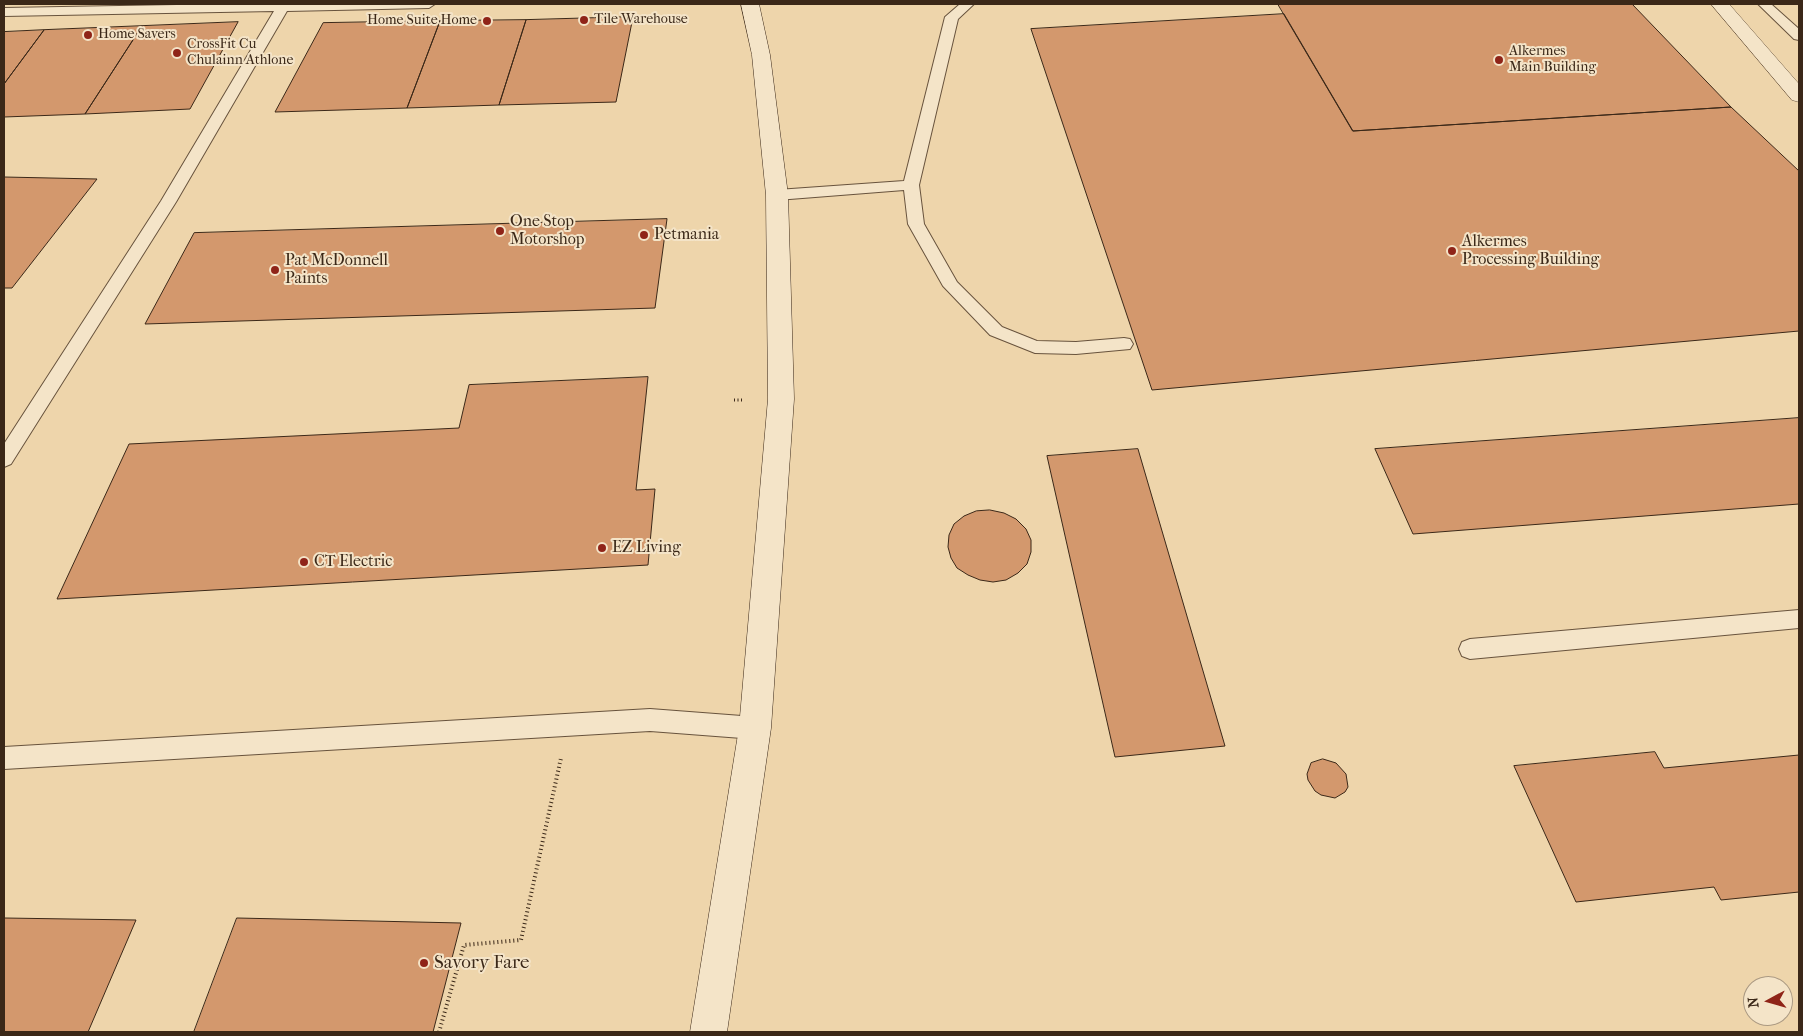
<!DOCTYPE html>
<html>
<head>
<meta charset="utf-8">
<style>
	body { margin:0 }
	#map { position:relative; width:1803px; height:1036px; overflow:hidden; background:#eed5ab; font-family:"IM FELL French Canon",serif }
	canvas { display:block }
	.frame { position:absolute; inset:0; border:5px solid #3b2818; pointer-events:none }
	.north { position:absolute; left:1743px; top:976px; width:50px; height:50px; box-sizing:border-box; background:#f4e4c8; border:1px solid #aa9982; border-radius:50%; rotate:264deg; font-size:14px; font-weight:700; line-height:20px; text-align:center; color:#3b2818 }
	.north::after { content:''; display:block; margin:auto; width:18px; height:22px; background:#8f2418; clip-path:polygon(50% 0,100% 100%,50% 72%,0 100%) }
</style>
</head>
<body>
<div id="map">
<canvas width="1803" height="1036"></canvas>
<div class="frame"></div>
<div class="north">N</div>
</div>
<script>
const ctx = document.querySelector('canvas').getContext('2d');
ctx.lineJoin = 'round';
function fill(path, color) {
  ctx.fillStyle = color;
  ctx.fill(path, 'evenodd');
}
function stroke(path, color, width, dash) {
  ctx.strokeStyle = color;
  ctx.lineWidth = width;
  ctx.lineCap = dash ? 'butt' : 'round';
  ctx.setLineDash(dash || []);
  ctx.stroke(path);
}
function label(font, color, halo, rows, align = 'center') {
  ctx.font = font + ' "IM FELL French Canon",serif';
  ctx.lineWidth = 4;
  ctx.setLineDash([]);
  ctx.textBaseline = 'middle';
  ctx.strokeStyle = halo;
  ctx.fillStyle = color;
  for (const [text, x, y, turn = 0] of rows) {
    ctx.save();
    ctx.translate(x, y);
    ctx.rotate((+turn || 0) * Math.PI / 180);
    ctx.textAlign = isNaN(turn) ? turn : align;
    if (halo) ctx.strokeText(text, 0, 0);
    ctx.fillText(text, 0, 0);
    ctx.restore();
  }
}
const building = new Path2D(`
	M1278 4H1632L1731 107 1353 131Z
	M1284 14 1353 131 1731 107 1799 171V331L1152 390 1031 29Z
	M633 17 616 102 499 105 526 20Z
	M526 20 499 105 407 108 440 21Z
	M440 21 407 108 275 112 323 23Z
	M238 22 190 109 85 114 142 26Z
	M142 26 85 114 4 117V84L44 30Z
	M44 30 4 84V32Z
	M4 177 97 179 12 288H4Z
	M667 219 655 308 145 324 194 233Z
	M648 377 636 490 655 489 648 565 57 599 129 444 459 428 469 385Z
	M1799 418V504L1413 534 1375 449Z
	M1138 449 1225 746 1115 757 1047 456Z
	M990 510 1004 513 1016 519 1026 529 1031 540V552L1027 564 1018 573 1006 580 993 582 980 580 968 575 957 568 951 558 948 547 949 535 954 524 964 516 976 511Z
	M1655 752 1664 768 1799 755V892L1721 900 1714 887 1576 902 1514 766Z
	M1323 759 1336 763 1346 774 1348 787 1345 792 1335 798 1321 795 1315 791 1308 780 1307 774 1311 763Z
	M4 918 136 920 88 1032H4Z
	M237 918 461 923 433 1032H194Z`);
fill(building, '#d3986d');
stroke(building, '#3b2818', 1);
const service = new Path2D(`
	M234 4H435L429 8 287 11 176 202 11 464 4 467V444L161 201 274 11 4 16V8Z
	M960 4H974L958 19 919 185 924 224 957 282 1002 327 1037 341 1076 342 1124 338 1130 339 1133 344 1130 349 1076 354 1035 353 990 335 943 286 908 224 904 190 777 200 771 199 769 195 771 191 777 190 904 181 945 17Z
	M1758 4H1771L1799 29V40L1794 39Z
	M1799 610V628L1470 659 1462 656 1459 649 1462 642 1470 639Z
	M650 709 755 717 763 720 766 728 763 736 755 739 650 731 4 769V747Z`);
const minor = new Path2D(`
	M1711 4H1729L1799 84V102L1792 100Z`);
const secondary = new Path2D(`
	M741 4H759L770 55 788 195 794 399 771 728 727 1032H690L739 728 768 399 766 195 752 55Z`);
stroke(service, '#68533d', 2);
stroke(minor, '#68533d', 1);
stroke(secondary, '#3b2818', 1);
stroke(new Path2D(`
	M734 400H744`), '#3b2818', 3, [1, 2.5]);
stroke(new Path2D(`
	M439 1032 464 945 521 940 561 758`), '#3b2818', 4, [1, 3]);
fill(service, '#f4e4c8');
fill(minor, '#f4e4c8');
fill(secondary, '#f4e4c8');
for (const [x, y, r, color] of [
	[584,20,5,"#8f2418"],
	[487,21,5,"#8f2418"],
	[88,35,5,"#8f2418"],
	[177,53,5,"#8f2418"],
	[1499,60,5,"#8f2418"],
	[500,231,5,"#8f2418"],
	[644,235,5,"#8f2418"],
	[1452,251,5,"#8f2418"],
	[275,270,5,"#8f2418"],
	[602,548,5,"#8f2418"],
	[304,562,5,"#8f2418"],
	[424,963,5,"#8f2418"]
]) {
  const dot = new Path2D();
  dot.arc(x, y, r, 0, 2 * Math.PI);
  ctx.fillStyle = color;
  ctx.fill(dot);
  stroke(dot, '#f4e4c8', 2);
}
label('14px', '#3b2818', '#f4e4c8', [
	["Tile Warehouse",594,20],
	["Home Suite Home",477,21,"right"],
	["Home Savers",98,35],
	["CrossFit Cu",187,45],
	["Chulainn Athlone",187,61],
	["Alkermes",1509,52],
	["Main Building",1509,68]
], 'left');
label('16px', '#3b2818', '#f4e4c8', [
	["One Stop",510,222],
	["Motorshop",510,240],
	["Petmania",654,235],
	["Alkermes",1462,242],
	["Processing Building",1462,260],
	["Pat McDonnell",285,261],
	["Paints",285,279],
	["EZ Living",612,548],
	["CT Electric",314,562]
], 'left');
label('19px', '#3b2818', '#f4e4c8', [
	["Savory Fare",434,963]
], 'left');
</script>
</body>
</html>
